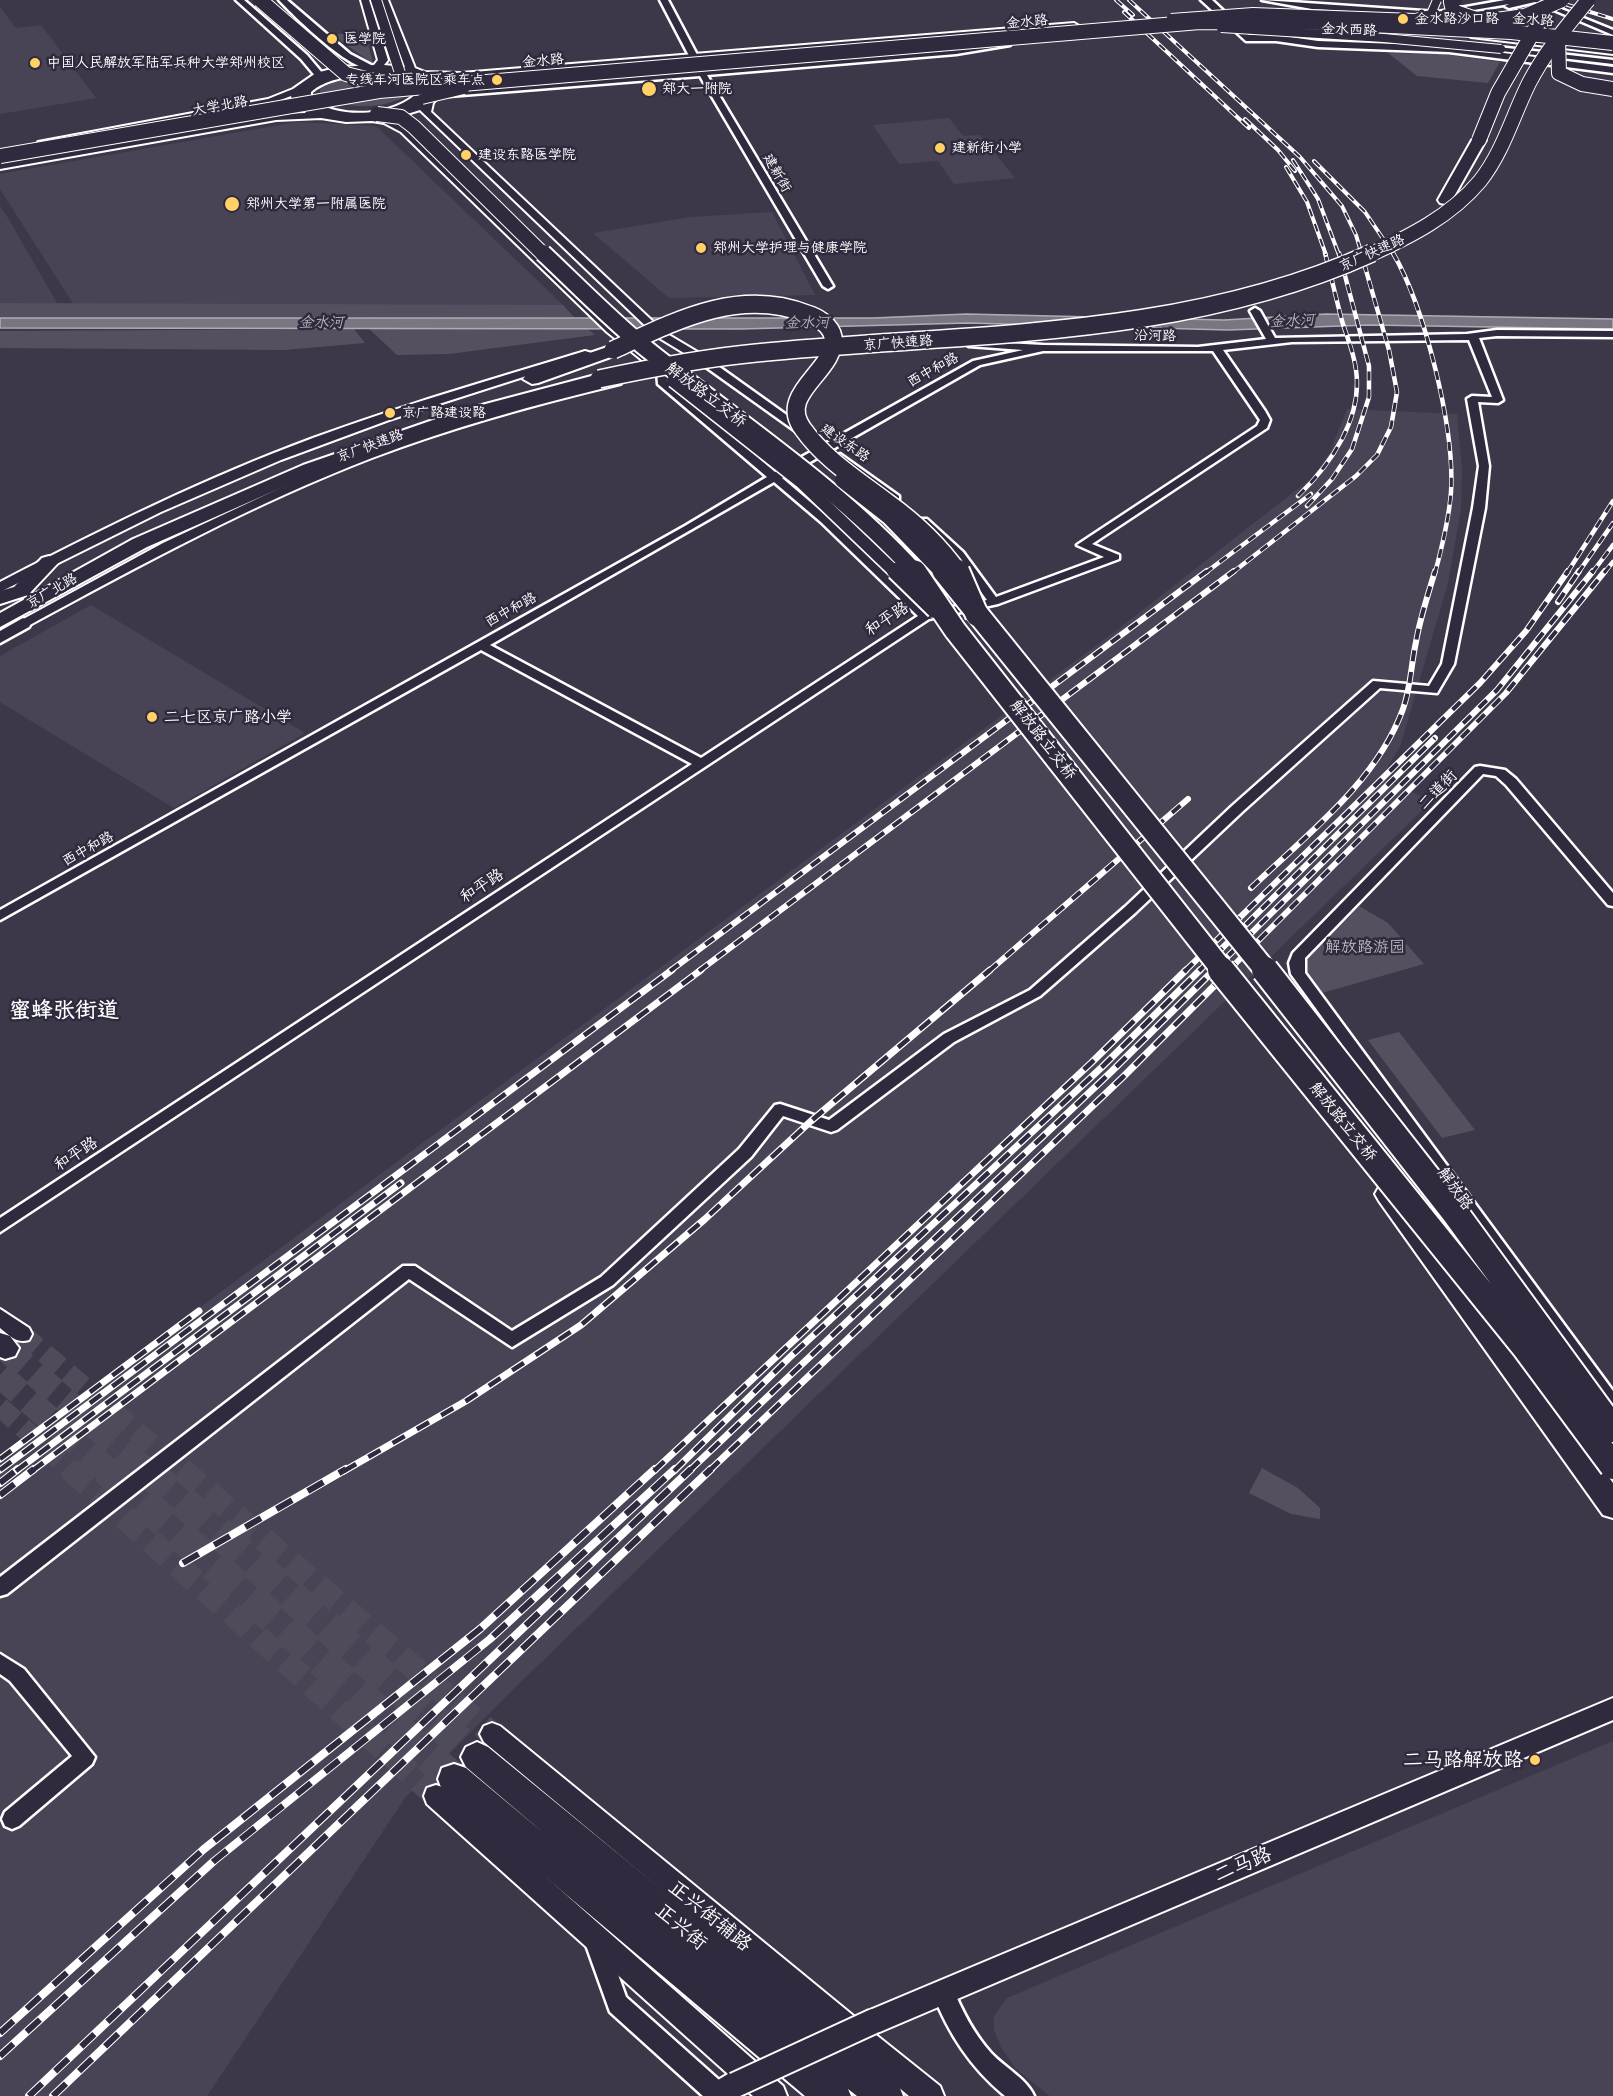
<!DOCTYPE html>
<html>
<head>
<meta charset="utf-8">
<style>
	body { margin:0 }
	canvas { display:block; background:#3c3749 }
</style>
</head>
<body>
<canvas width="1613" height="2096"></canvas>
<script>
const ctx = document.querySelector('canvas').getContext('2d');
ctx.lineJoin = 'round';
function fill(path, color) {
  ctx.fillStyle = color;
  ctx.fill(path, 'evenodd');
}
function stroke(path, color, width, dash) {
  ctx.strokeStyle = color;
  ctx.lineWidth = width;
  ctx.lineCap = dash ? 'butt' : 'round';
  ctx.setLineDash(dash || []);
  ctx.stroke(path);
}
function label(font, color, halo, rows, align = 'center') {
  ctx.font = font + ' Delius,"LXGW WenKai TC",sans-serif';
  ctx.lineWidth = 5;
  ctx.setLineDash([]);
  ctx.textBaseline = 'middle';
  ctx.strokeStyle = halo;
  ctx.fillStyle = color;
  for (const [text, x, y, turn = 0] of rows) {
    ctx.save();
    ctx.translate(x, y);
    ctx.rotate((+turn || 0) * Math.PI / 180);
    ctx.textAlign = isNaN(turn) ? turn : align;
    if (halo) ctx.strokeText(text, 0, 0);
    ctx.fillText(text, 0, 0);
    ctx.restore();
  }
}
fill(new Path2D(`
	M0 7 16 28 41 25 96 98 0 114Z
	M949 118 963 136 980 135 1015 178 954 184 938 161 899 164 873 125Z
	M297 122 376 126 563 305H74L0 189V174Z
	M0 206 8 218 57 303H0Z
	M772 212 815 295 669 298 593 233 691 217Z
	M1347 409 1457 414 1462 470 1461 509 1448 583 1400 747 1381 778 1432 801 528 1675 405 1798 207 2096H0V1455L1112 634 1313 477 1330 452Z
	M91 605 305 733 174 808 0 702V656Z
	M1613 1741V2096H1050L1016 2069 1001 2047 994 2030V2016L1007 1998Z`), '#494455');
fill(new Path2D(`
	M365 30 373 64 333 35Z
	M1388 53 1443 54 1500 62 1488 83 1417 76Z
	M397 74 414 83 409 95C380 110 348 110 320 95V89L336 78Z
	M0 303 563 305 574 317 0 318Z
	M367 327 587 328 595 335 449 354 397 355Z
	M354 329 365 343 284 350 0 348V331Z
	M1359 906 1388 923 1424 964 1322 993 1303 966 1307 958Z
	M1399 1032 1475 1130 1442 1138 1368 1040Z
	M1262 1468 1298 1488 1320 1508V1519L1291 1514 1249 1493Z`), '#555060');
const water = new Path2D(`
	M966 314 1224 320 1326 314 1613 319V329L1369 325 1228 330 968 323 741 329 0 328V318H873Z`);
fill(water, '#797682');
stroke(water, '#afadb4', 1.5);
stroke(new Path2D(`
	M22 1334 183 1471
	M0 1407 72 1471`), '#504b5b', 20, [20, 10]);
stroke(new Path2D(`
	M70 1469 436 1796
	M181 1469 492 1734`), '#504b5b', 24, [24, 12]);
stroke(new Path2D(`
	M5 1348 147 1471
	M0 1375 108 1471`), '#504b5b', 26, [26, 13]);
stroke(new Path2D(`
	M106 1469 454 1779
	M145 1469 477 1757`), '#504b5b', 32, [32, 16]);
const minor = new Path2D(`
	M236 0H244L307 55 323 74V78H317L301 59Z
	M279 0H287L350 54 371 65V69C349 70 295 17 279 0Z
	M660 0H668L705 70 956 50 1006 43 1010 45 956 54 707 75 833 286 828 289 823 286 700 76 449 96 445 94 449 92 697 71Z
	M1262 0 1438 12 1505 0H1539L1613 30V35L1535 2 1509 8 1505 6 1509 4 1438 16 1312 9Z
	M1498 47 1613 60V64L1501 51Z
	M1255 308 1260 311 1275 338 1467 334 1497 330 1613 331V337L1497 336 1479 338 1503 400 1498 403 1478 402 1489 466 1485 508 1454 664 1437 693 1380 688 1242 812 1135 913 1040 996 954 1042 837 1130 831 1132 783 1116 751 1157 613 1285 512 1347 409 1279 7 1594 0 1596V1577L403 1266H415L512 1331 601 1277 739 1149 775 1105 780 1104 829 1120 944 1034 1030 990 1125 907 1232 806 1373 681 1429 686 1442 664 1473 508 1479 466 1467 399 1472 396 1492 397 1469 340 1292 342 1223 350 1265 411 1270 420 1267 428 1092 544 1119 555V559L998 604 929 619 0 1232V1218L692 764 481 650 0 920V910L685 526 767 477 658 384 657 372H665L667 381 775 472 973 361 1023 350 969 346 964 343 966 341 1043 345 1198 347 1266 339 1250 311ZM1043 351H1213L1260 420 1257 426 1077 545 1104 557 996 597 963 552 927 519H919V523L955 556 987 600 928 612 829 518 782 478 980 365ZM774 482 821 522 918 616 701 758 490 645Z
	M703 361H711L809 431V435H801L703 365Z
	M840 454 899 496V500H891L836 459 835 457Z
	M1480 766 1505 770 1516 779 1613 893V906L1608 905 1506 785 1496 776 1483 774 1305 958V973L1613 1391V1411L1607 1409 1291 974 1289 963 1293 953 1475 767Z
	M0 1654 24 1669 95 1757 92 1764 19 1826 12 1829 5 1826 2 1819 5 1812 72 1756 10 1681 0 1674Z
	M597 1934 605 1938 626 1997 728 2088 731 2096H703L610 2012 586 1945 589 1938Z
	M943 1981 951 1984C961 2009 973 2033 991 2053 1004 2067 1027 2079 1034 2096H1005C970 2067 949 2034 932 1992L935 1984Z`);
const tertiary = new Path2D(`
	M361 0H369L388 60 384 65 405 67 380 0H388L415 68 425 72 461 73 1074 23 1079 26 1074 29 461 79 436 78 441 83 442 93 433 103 431 112 664 332 711 360 713 363 707 367 656 336 420 110 391 119 409 128 615 328 677 378 679 381 673 385 607 332 401 132 384 123 372 121 346 122 321 118 276 120 0 169V163L276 114 306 113 293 103 291 96 270 104 43 145 38 142 268 99 293 89 316 73 339 67 374 65 378 60ZM368 70 410 73 431 84 432 92C401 122 335 126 301 100V92C319 74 344 72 368 70Z
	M1474 32 1613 48V54L1471 37 1469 35Z
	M585 351 595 354 389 420 281 460 161 512 0 592V582C102 529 205 478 313 438 402 405 494 379 585 351Z
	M617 377 623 381 621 384C537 404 453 427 372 458 253 504 140 565 28 626H18L16 623 163 543 312 473 439 426Z
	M0 1309 29 1328 32 1334 29 1340C17 1344 10 1336 0 1328Z
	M1613 1698V1720L875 2034 940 2086 944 2096H909L484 1742 480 1734 484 1726 492 1723 500 1726 861 2022 865 2012Z
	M436 1785 445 1788 783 2086 787 2096H753L746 2090 742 2096H704L708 2086 728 2074 427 1804 424 1796 427 1788Z`);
const secondary = new Path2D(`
	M1201 0H1212L1249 35H1276L1318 41 1449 46 1613 67V73L1449 52 1318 47 1276 41H1246Z
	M23 618 31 623 29 627 0 643V631Z`);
const primary = new Path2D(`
	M365 67 405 70 427 80 432 92C408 124 324 132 298 100 301 72 342 69 365 67ZM365 75 402 78 417 85 419 91C395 117 339 120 311 99V92C326 79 346 77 365 75Z
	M1479 136 1486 140 1452 200 1445 204 1440 203 1438 200 1472 140Z
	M1388 1185 1397 1187 1613 1483V1518L1603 1515 1379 1201 1375 1194 1379 1187Z
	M0 1333 10 1336 19 1348 15 1356 5 1359 0 1357Z
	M477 1742 488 1747 898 2083 903 2096H857L848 2089 851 2096H805L442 1790 438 1779 442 1768 454 1764 466 1768 546 1835 466 1767 461 1757 466 1747Z`);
const trunk = new Path2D(`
	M613 345 621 350 619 354 538 383 532 384 523 379 526 375Z
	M599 374 605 375 608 379 605 383 471 419 315 473 147 547 0 627V613L133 539 303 465 459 411Z
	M49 556 59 562 28 595 0 604V591L14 587 42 558Z`);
stroke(minor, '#fff', 5);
stroke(tertiary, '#fff', 4);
stroke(secondary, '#fff', 5);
stroke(primary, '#fff', 4);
stroke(trunk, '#fff', 4);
fill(minor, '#2f2a3d');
fill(tertiary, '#2f2a3d');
fill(secondary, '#2f2a3d');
fill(primary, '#2f2a3d');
fill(trunk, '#2f2a3d');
const railFar4 = new Path2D(`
	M1116 0 1133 15
	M1129 0 1300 157 1342 206 1356 235 1362 255
	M1552 0 1613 19
	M1124 12 1249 128
	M1245 119 1278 150 1295 171
	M1293 160 1318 199 1339 255
	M1314 161 1365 212 1394 255
	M1286 167 1307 202 1326 255`);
const railFar3 = new Path2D(`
	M1393 253C1425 308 1455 429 1451 492 1449 519 1442 547 1435 573
	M1298 496C1331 464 1363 418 1356 370 1354 353 1347 337 1342 321 1336 298 1331 276 1325 253
	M1307 506 1332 479 1352 449 1369 397V366L1339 253
	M1205 573 1311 494
	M1232 573 1356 476 1377 455 1391 427 1397 392 1389 350 1361 253
	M1567 573 1613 501
	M1578 573 1613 523
	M1592 573 1613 545
	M1604 573 1613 562`);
const railFar2 = new Path2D(`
	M1558 602 1579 571
	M1251 888C1306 835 1376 783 1403 709 1411 687 1411 664 1416 642 1420 618 1428 595 1435 571
	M670 971 1207 571
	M699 971 1234 571
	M989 971 1188 799
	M1185 971 1480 683 1526 631 1568 571
	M1199 971 1435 738
	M1213 971 1497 690 1593 571
	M1228 971 1506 693 1605 571`);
const railFar1 = new Path2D(`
	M0 1459 199 1311
	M0 1470 672 970
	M16 1471 401 1183
	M32 1471 701 970
	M344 1471 466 1401 581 1325 705 1219 811 1121 990 970
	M654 1471 1091 1063 1186 970
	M674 1471 789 1358 1102 1067 1200 970
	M689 1471 1111 1072 1214 970
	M709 1471 1123 1077 1230 970`);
const rail = new Path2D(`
	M0 1483 18 1469
	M0 1495 34 1469
	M183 1563 346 1469
	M0 2033 204 1849 480 1629 655 1469
	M0 2056 214 1861 490 1639 675 1469
	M29 2096 691 1469
	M53 2096 711 1469`);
stroke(railFar4, '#fff', 4);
stroke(railFar3, '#fff', 4.5);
stroke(railFar2, '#fff', 6);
stroke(railFar1, '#fff', 7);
stroke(rail, '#fff', 8);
stroke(railFar4, '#2f2a3d', 2, [8]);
stroke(railFar3, '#2f2a3d', 3, [9]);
stroke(railFar2, '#2f2a3d', 4, [11]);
stroke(railFar1, '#2f2a3d', 4.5, [14]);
stroke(rail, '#2f2a3d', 6, [18]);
const minorBridge = new Path2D(`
	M1171 18 1253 12 1415 18 1431 14 1437 0
	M1221 28 1384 38 1501 49`);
const tertiaryBridgeFar3 = new Path2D(`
	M376 0 400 73
	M422 99 464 89`);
const tertiaryBridgeFar2 = new Path2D(`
	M673 381 801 482 896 573`);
const tertiaryBridgeFar1 = new Path2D(`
	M895 571 935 610`);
const tertiaryBridge = new Path2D(`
	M735 2085 874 2021`);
const primaryBridgeFar3 = new Path2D(`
	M260 0 346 74 386 84
	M1455 0 1451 2 1453 11 1485 22
	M1489 21 1525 16 1562 0
	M1558 39 1559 73 1582 84 1613 89
	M377 114 401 117 414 127 544 255
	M1479 140 1498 93 1539 22
	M0 156 379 91 1200 22 1331 23 1511 32 1613 43`);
const primaryBridgeFar2 = new Path2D(`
	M543 253C576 284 608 317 643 346 736 421 835 484 916 573
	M843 480 890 517 944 573`);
const primaryBridgeFar1 = new Path2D(`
	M915 571 955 630 1223 971
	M943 571 1266 971`);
const primaryBridge = new Path2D(`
	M1221 970 1525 1347 1613 1466
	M1265 970 1456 1214 1613 1429`);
const trunkBridgeFar2 = new Path2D(`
	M1369 255C1409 237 1451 216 1480 181 1503 152 1513 115 1529 83 1545 52 1567 26 1588 0`);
const trunkBridgeFar1 = new Path2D(`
	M613 350C675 321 739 287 807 314 817 317 831 325 833 337 837 371 776 393 803 429 825 460 858 480 888 503 916 523 939 545 959 573
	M599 379C651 368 703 358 756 353 964 332 1178 341 1372 253`);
const trunkBridge = new Path2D(`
	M958 571 977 615`);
stroke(minorBridge, '#fff', 10, []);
stroke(tertiaryBridgeFar3, '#fff', 12, []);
stroke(tertiaryBridgeFar2, '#fff', 15, []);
stroke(tertiaryBridgeFar1, '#fff', 20, []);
stroke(tertiaryBridge, '#fff', 28, []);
stroke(primaryBridgeFar3, '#fff', 16, []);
stroke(primaryBridgeFar2, '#fff', 20, []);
stroke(primaryBridgeFar1, '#fff', 25, []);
stroke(primaryBridge, '#fff', 30, []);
stroke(trunkBridgeFar2, '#fff', 16, []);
stroke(trunkBridgeFar1, '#fff', 20, []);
stroke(trunkBridge, '#fff', 26, []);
stroke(minorBridge, '#2f2a3d', 8);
stroke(tertiaryBridgeFar3, '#2f2a3d', 10);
stroke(tertiaryBridgeFar2, '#2f2a3d', 12);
stroke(tertiaryBridgeFar1, '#2f2a3d', 16);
stroke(tertiaryBridge, '#2f2a3d', 24);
stroke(primaryBridgeFar3, '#2f2a3d', 14);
stroke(primaryBridgeFar2, '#2f2a3d', 16);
stroke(primaryBridgeFar1, '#2f2a3d', 21);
stroke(primaryBridge, '#2f2a3d', 26);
stroke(trunkBridgeFar2, '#2f2a3d', 14);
stroke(trunkBridgeFar1, '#2f2a3d', 17);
stroke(trunkBridge, '#2f2a3d', 22);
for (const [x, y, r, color] of [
	[1403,19,6,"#ffd166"],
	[332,39,6,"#ffd166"],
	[35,63,6,"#ffd166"],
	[497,80,6,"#ffd166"],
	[649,89,8,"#ffd166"],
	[940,148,6,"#ffd166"],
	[466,155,6,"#ffd166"],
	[232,204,8,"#ffd166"],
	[701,248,6,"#ffd166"],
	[390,413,6,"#ffd166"],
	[152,717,6,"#ffd166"],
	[1535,1760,6,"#ffd166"]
]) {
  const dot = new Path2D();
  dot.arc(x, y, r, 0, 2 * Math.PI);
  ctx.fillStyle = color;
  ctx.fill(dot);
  stroke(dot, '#2f2a3d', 2);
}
label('14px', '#fff', '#2f2a3d', [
	["金水路沙口路",1415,19],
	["医学院",344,39],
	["中国人民解放军陆军兵种大学郑州校区",47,63],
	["专线车河医院区乘车点",485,80,"right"],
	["郑大一附院",662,89],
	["建新街小学",952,148],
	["建设东路医学院",478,155],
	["郑州大学第一附属医院",246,204],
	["郑州大学护理与健康学院",713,248],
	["京广路建设路",402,413]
], 'left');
label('14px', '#fff', '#2f2a3d', [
	["金水路",1533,20,4],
	["金水路",1027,22,-5],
	["金水西路",1349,30,2],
	["金水路",543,61,-5],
	["大学北路",220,106,-10],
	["建新街",777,173,60],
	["京广快速路",1372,253,-24],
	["沿河路",1155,336,1],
	["京广快速路",898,343,-4],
	["西中和路",933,370,-29],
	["建设东路",845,443,35],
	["京广快速路",370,446,-20],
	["京广北路",52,591,-30],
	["西中和路",511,610,-29],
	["西中和路",88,849,-29]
]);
label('italic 15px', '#b5b4ba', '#2f2a3d', [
	["金水河",1292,321,-3],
	["金水河",321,323],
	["金水河",807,323,-1]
]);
label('16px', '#fff', '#2f2a3d', [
	["解放路立交桥",706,395,37],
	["和平路",887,619,-33],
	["解放路立交桥",1043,740,52],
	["二道街",1438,790,-46],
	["和平路",482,886,-33],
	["解放路立交桥",1343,1122,51],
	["和平路",76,1154,-33],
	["解放路",1455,1189,54]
]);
label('16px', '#fff', '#2f2a3d', [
	["二七区京广路小学",164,717]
], 'left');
label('16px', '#bbb9bf', '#2f2a3d', [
	["解放路游园",1365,947]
]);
label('20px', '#fff', '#2f2a3d', [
	["二马路解放路",1523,1760]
], 'right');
label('20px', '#fff', '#2f2a3d', [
	["二马路",1243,1865,-23],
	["正兴街辅路",710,1916,39],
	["正兴街",681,1927,40]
]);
label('bold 22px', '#fff', '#2f2a3d', [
	["蜜蜂张街道",64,1011]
]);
</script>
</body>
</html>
